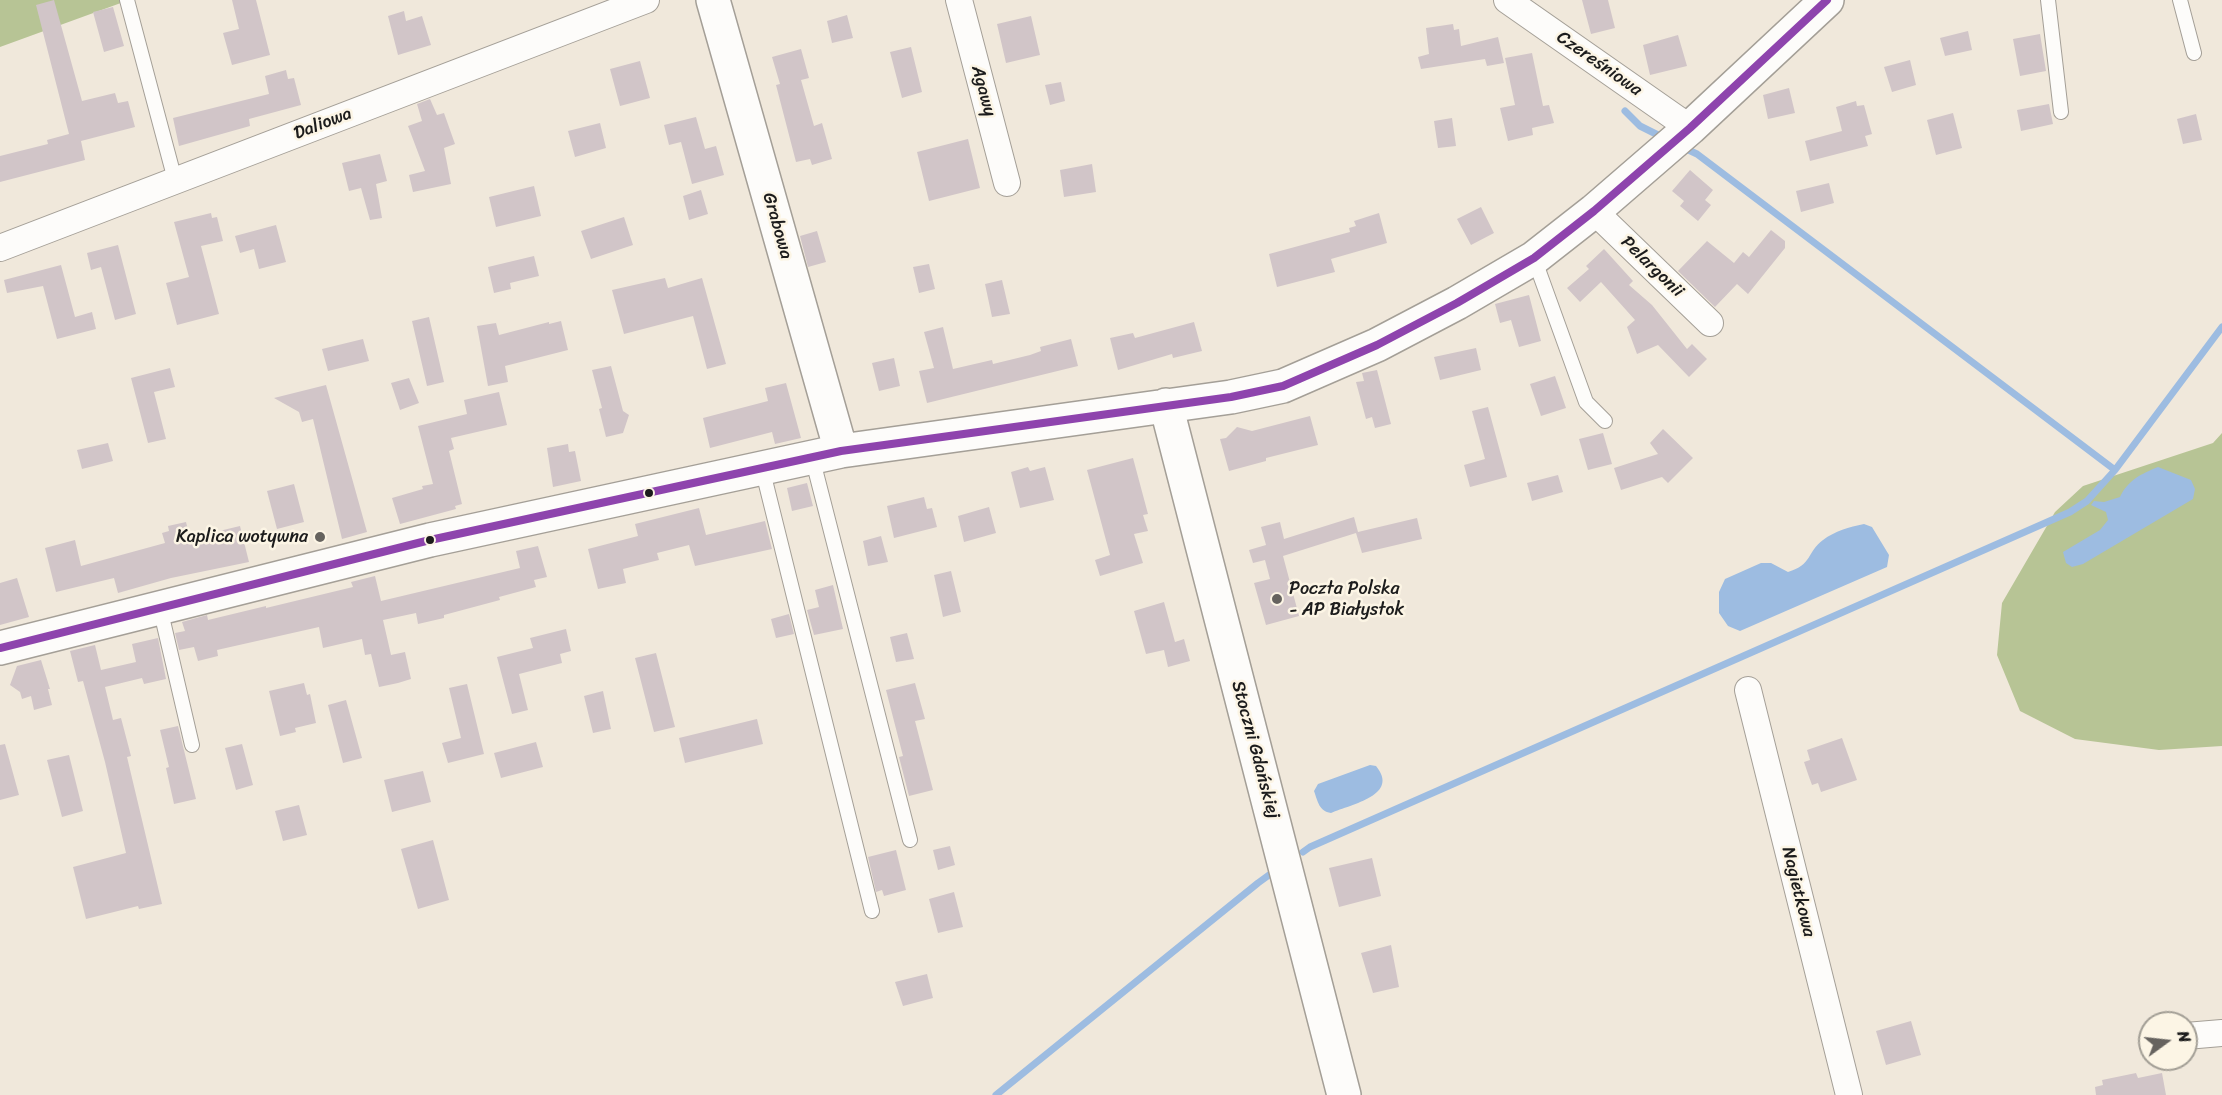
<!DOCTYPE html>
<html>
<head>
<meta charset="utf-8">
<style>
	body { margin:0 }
	#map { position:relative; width:2222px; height:1095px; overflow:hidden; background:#f0e8db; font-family:Sriracha,sans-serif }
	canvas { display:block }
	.north { position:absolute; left:2138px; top:1011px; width:60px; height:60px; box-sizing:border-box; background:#fcf5e5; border:2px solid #a29e95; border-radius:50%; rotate:75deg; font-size:16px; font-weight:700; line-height:24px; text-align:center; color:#1c1c1c }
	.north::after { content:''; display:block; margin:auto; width:21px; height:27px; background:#66635f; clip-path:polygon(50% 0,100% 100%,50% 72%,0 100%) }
</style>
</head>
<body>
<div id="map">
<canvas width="2222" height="1095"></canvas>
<div class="north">N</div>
</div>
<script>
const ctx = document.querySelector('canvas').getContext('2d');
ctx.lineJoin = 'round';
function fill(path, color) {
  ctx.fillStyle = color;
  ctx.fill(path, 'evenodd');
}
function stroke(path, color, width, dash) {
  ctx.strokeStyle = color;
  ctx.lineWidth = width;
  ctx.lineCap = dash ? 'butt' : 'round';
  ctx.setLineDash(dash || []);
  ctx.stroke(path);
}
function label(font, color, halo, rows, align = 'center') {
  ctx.font = font + ' Sriracha,sans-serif';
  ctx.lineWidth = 5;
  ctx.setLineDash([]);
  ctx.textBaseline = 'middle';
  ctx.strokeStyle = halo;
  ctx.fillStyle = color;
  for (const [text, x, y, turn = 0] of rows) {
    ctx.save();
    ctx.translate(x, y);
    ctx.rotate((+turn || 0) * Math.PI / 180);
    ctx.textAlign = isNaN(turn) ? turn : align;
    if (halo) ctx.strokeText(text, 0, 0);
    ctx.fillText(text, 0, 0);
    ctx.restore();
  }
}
fill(new Path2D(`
	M0 0H129L0 47Z
	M2222 433V746L2159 750 2075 739 2020 711 1997 655 2002 603 2055 512 2083 486 2213 443Z`), '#b7c495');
fill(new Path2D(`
	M2158 467 2191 480 2195 489 2193 499 2083 564 2072 567 2066 563 2063 552 2100 530 2108 520 2106 512 2091 505 2094 501 2104 502 2120 497C2128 480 2141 474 2158 467Z
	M1864 524 1872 527 1889 555 1887 567 1740 631 1728 626 1719 613V592L1725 579 1761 563H1771L1788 572C1812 565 1807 552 1823 540 1835 531 1849 527 1864 524Z
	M1370 765 1376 766C1400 795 1352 804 1331 813 1319 811 1318 802 1314 791L1318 784Z`), '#9dbce1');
stroke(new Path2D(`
	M1625 111 1640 126 1664 138
	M1682 147 1697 154 2115 470
	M1303 852 1310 847 2070 512 2087 501 2115 470 2222 327
	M996 1095 1258 883 1269 875`), '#9dbce1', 7);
fill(new Path2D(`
	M54 0 82 101 115 93 118 103 128 101 135 127 81 141 85 160 0 182V156L48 144 47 140 69 134 36 5Z
	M232 0H256L270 55 232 65 223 33 239 29Z
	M1582 0H1608L1615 28 1591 34Z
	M113 7 124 46 104 52 93 12Z
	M404 11 406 21 422 16 431 45 398 55 388 16Z
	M847 15 853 38 832 43 827 21Z
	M1031 16 1040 55 1006 63 997 24Z
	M1453 24 1454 30 1459 29 1461 46 1498 37 1504 63 1487 66 1485 59 1421 69 1418 57 1429 54 1426 28Z
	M1968 31 1972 50 1945 56 1940 38Z
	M2040 34 2046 71 2020 76 2013 39Z
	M1678 35 1687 66 1650 75 1643 45Z
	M911 47 922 92 902 98 890 52Z
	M801 49 809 78 801 80 814 126 822 123 832 159 812 165 810 159 796 162 776 85 780 84 772 57Z
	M1532 53 1543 106 1549 105 1554 123 1532 128 1533 135 1508 141 1500 108 1515 105 1505 58Z
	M1910 60 1916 85 1892 92 1884 67Z
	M640 61 650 98 620 106 610 69Z
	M286 70 288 79 294 78 301 105 249 119 250 126 179 146 173 118 269 94 265 76Z
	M1061 82 1065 101 1050 105 1045 85Z
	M1789 88 1795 113 1768 119 1763 95Z
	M430 99 437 115 444 113 455 144 444 148 451 184 413 192 409 175 425 171 408 126 422 121 417 104Z
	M1856 101 1857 106 1864 105 1872 134 1865 136 1868 146 1810 161 1805 141 1842 131 1836 107Z
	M2049 104 2053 124 2021 131 2017 110Z
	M1953 113 1962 148 1936 155 1927 120Z
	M2196 114 2202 140 2183 144 2177 119Z
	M696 117 705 149 716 146 724 175 692 184 681 142 669 145 664 125Z
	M1452 118 1456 146 1438 148 1434 121Z
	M600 123 606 148 575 157 568 131Z
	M968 139 980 188 929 201 917 152Z
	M380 154 387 181 376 184 382 218 370 220 361 188 349 191 342 163Z
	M1092 164 1096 192 1064 197 1060 170Z
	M1690 170 1713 190 1705 200 1711 205 1698 221 1680 206 1684 201 1672 191Z
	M1829 183 1834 203 1801 212 1796 191Z
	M534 186 541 216 496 227 489 197Z
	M701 190 708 214 689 220 683 196Z
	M1481 207 1494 233 1471 245 1457 219Z
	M211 213 212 218 217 217 223 241 201 246 219 314 177 325 166 283 189 277 174 222Z
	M1379 213 1387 243 1331 259 1335 272 1277 287 1269 254 1350 232 1349 228 1356 226 1354 221Z
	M624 217 633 245 591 259 581 231Z
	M276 225 286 262 259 269 254 249 240 253 235 236Z
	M1771 230 1785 241V248L1748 294 1737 284 1715 307 1678 271 1707 241 1734 263 1743 252 1749 257Z
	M817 231 826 262 808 267 800 236Z
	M118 245 136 314 115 320 101 267 91 270 87 253Z
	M1604 249 1633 281 1629 285 1652 305 1687 349 1692 344 1707 359 1689 377 1658 345 1637 354 1627 327 1635 320 1601 282 1580 302 1567 288 1589 269 1586 266Z
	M534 256 539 276 510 283 511 289 494 293 488 267Z
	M929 264 935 289 919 293 913 267Z
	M61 265 75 317 92 312 96 329 57 339 43 286 7 293 4 280Z
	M665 278 668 288 702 278 726 364 707 369 693 316 624 334 612 290Z
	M1002 280 1010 314 992 317 985 284Z
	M1529 295 1541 341 1519 347 1511 320 1500 323 1495 304Z
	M429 317 444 382 427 386 412 321Z
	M561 321 568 350 505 366 508 382 488 386 477 326 496 323 499 335 549 322V324Z
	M1194 322 1202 351 1173 358 1172 354 1118 370 1110 338 1133 333 1135 338Z
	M943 327 953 369 992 360 993 364 1030 355 1041 351 1040 347 1071 339 1078 366 927 403 919 371 934 368 924 332Z
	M363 339 369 361 328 371 322 349Z
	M1476 348 1481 370 1440 380 1434 357Z
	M894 358 900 386 879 391 872 363Z
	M611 366 623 411 629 415 623 433 606 437 599 409 602 408 592 370Z
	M170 368 175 387 154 392 166 439 148 443 131 378Z
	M1377 370 1391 424 1375 428 1372 417 1366 419 1356 382 1364 381 1362 373Z
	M1555 376 1566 408 1541 416 1530 384Z
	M409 378 419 403 400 410 391 383Z
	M786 383 801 438 775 444 772 432 710 448 703 418 768 401 765 388Z
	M326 385 367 532 342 539 313 419 302 422 299 412 274 398Z
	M499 392 507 425 451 438 454 449 449 451 462 504 455 506 456 509 400 524 392 498 423 489 422 486 433 484 418 426 467 414 464 400Z
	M1488 407 1507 477 1470 487 1464 465 1485 459 1472 411Z
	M1310 416 1318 445 1266 458V461L1229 471 1220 439 1226 438 1237 427 1252 431Z
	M1663 429 1693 458 1668 483 1662 477 1621 490 1614 468 1658 454 1650 443Z
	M1603 433 1612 464 1588 470 1579 439Z
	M108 443 113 461 82 469 77 450Z
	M568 444 569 452 575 451 581 481 553 487 547 448Z
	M1133 458 1148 514 1143 515 1148 531 1134 534 1143 563 1100 576 1095 560 1110 555 1087 470Z
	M1028 467 1030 471 1045 467 1054 500 1020 508 1011 472Z
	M1558 475 1563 492 1532 501 1527 483Z
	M807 483 813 506 792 511 787 488Z
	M294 484 304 522 277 529 267 491Z
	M924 497 927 509 932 508 937 527 894 538 887 506Z
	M989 507 996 533 964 542 958 516Z
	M699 508 706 535 765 521 772 549 695 566 689 545 657 553 659 560 623 569 626 583 598 589 588 549 638 536 635 524Z
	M1354 517 1358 532 1417 518 1422 539 1362 553 1356 533 1283 556 1299 616 1266 625 1254 583 1270 579 1265 560 1253 563 1249 550 1266 545 1261 527 1280 522 1284 539Z
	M186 522 190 538 240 526 249 562 171 578 118 593 114 578 56 592 45 548 75 540 81 566 165 543 162 533 169 531 168 526Z
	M881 536 888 562 868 566 863 541Z
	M538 546 547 577 534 580 536 587 499 597 500 600 444 615V618L418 624 416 613 383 620 391 655 405 652 411 679 398 683 379 687 371 654 365 655 362 639 323 648 319 627 217 650 218 656 198 661 194 647 179 650 175 633 185 631 182 622 207 615 208 620 266 606V608L353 587 351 582 375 576 381 601 520 568 516 551Z
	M951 571 961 612 943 617 934 575Z
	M17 578 29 617 0 625V583Z
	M833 585 843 629 814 635 807 610 819 607 815 590Z
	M1164 602 1175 642 1184 639 1190 661 1168 667 1164 650 1146 654 1134 611Z
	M789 614 794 634 776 638 771 619Z
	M566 629 571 651 560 654 562 663 519 674 528 710 512 714 497 657 533 648 530 638Z
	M907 633 914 659 896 662 890 637Z
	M158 638 166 679 144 684 142 678 105 687 113 720 121 718 131 756 127 757 162 904 139 909 138 906 86 919 73 867 126 853 105 762 83 681 78 682 70 651 95 645 101 670 136 662 132 644Z
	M656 653 675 727 654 732 635 658Z
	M41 660 50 689H48L52 705 34 710 31 696 22 699 20 692 10 685 17 666Z
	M304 683 307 695 310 694 316 723 295 728 296 732 280 736 269 691Z
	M915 683 925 719 915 721 933 790 909 796 899 757 903 756 886 690Z
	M467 684 484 754 448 763 442 743 461 738 449 688Z
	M603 691 611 729 593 733 584 696Z
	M346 700 362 758 343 763 328 705Z
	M757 719 763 744 685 763 679 738Z
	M178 726 196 799 174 804 166 768 169 767 160 730Z
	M1842 738 1857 780 1821 792 1818 783 1812 785 1808 774 1804 762 1810 760 1807 750Z
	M536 742 543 767 501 778 494 753Z
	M5 744 19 795 0 800V745Z
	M242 744 253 785 236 790 225 748Z
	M69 755 83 811 62 817 47 760Z
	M423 771 431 802 392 812 384 780Z
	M299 805 307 835 283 841 275 811Z
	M433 840 449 900 418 909 401 849Z
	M950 846 955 865 938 870 933 850Z
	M896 850 906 890 884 896 882 890 876 892 868 857Z
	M1372 858 1381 896 1339 907 1329 868Z
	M954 892 963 927 938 933 929 899Z
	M1391 945 1399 987 1373 993 1361 953Z
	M927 974 933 998 903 1006 895 982Z
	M1911 1021 1921 1055 1886 1065 1876 1031Z
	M2136 1073 2138 1078 2162 1073 2166 1095H2096L2095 1087 2103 1085 2102 1080Z`), '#d1c5c8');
const service = new Path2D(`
	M127 0 175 180
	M2048 0 2061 112
	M2180 0 2194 53
	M1534 258 1586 402 1605 421
	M812 457 910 840
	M762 468 872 911
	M160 608 192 745`);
const minor = new Path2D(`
	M959 0 1007 183
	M1507 0 1690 128
	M1594 211 1710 323
	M0 248 646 0
	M1748 690 1849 1095
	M2186 1036 2222 1033`);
const tertiary = new Path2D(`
	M713 0 841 451
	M1166 405 1344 1095
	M0 648 430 540 841 451 1231 397 1283 386 1377 345 1457 303 1534 258 1594 211 1690 128 1827 0`);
stroke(service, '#a49f97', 16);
stroke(minor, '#a49f97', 28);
stroke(tertiary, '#a49f97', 36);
stroke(service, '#fdfcfa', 14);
stroke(minor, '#fdfcfa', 26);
stroke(tertiary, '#fdfcfa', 33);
stroke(new Path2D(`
	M0 648 430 540 841 451 1231 397 1283 386 1377 345 1457 303 1534 258 1594 211 1690 128 1827 0`), '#8e44ad', 8);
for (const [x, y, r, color] of [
	[649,493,5,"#1c1c1c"],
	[320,537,6,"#66635f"],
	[430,540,5,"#1c1c1c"],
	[1277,599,6,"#66635f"]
]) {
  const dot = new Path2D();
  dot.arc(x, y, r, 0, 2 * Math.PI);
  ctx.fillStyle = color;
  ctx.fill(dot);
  stroke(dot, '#fcf5e5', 2);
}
label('18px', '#1c1c1c', '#fcf5e5', [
	["Czereśniowa",1599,64,35],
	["Agawy",983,91,75],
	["Daliowa",323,124,-21],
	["Grabowa",777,226,74],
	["Pelargonii",1652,267,44],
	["Stoczni Gdańskiej",1255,750,75],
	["Nagietkowa",1798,892,76]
]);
label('18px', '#1c1c1c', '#fcf5e5', [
	["Kaplica wotywna",308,537],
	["Poczta Polska",1289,589,"left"],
	["- AP Białystok",1289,610,"left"]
], 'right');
</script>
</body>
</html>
